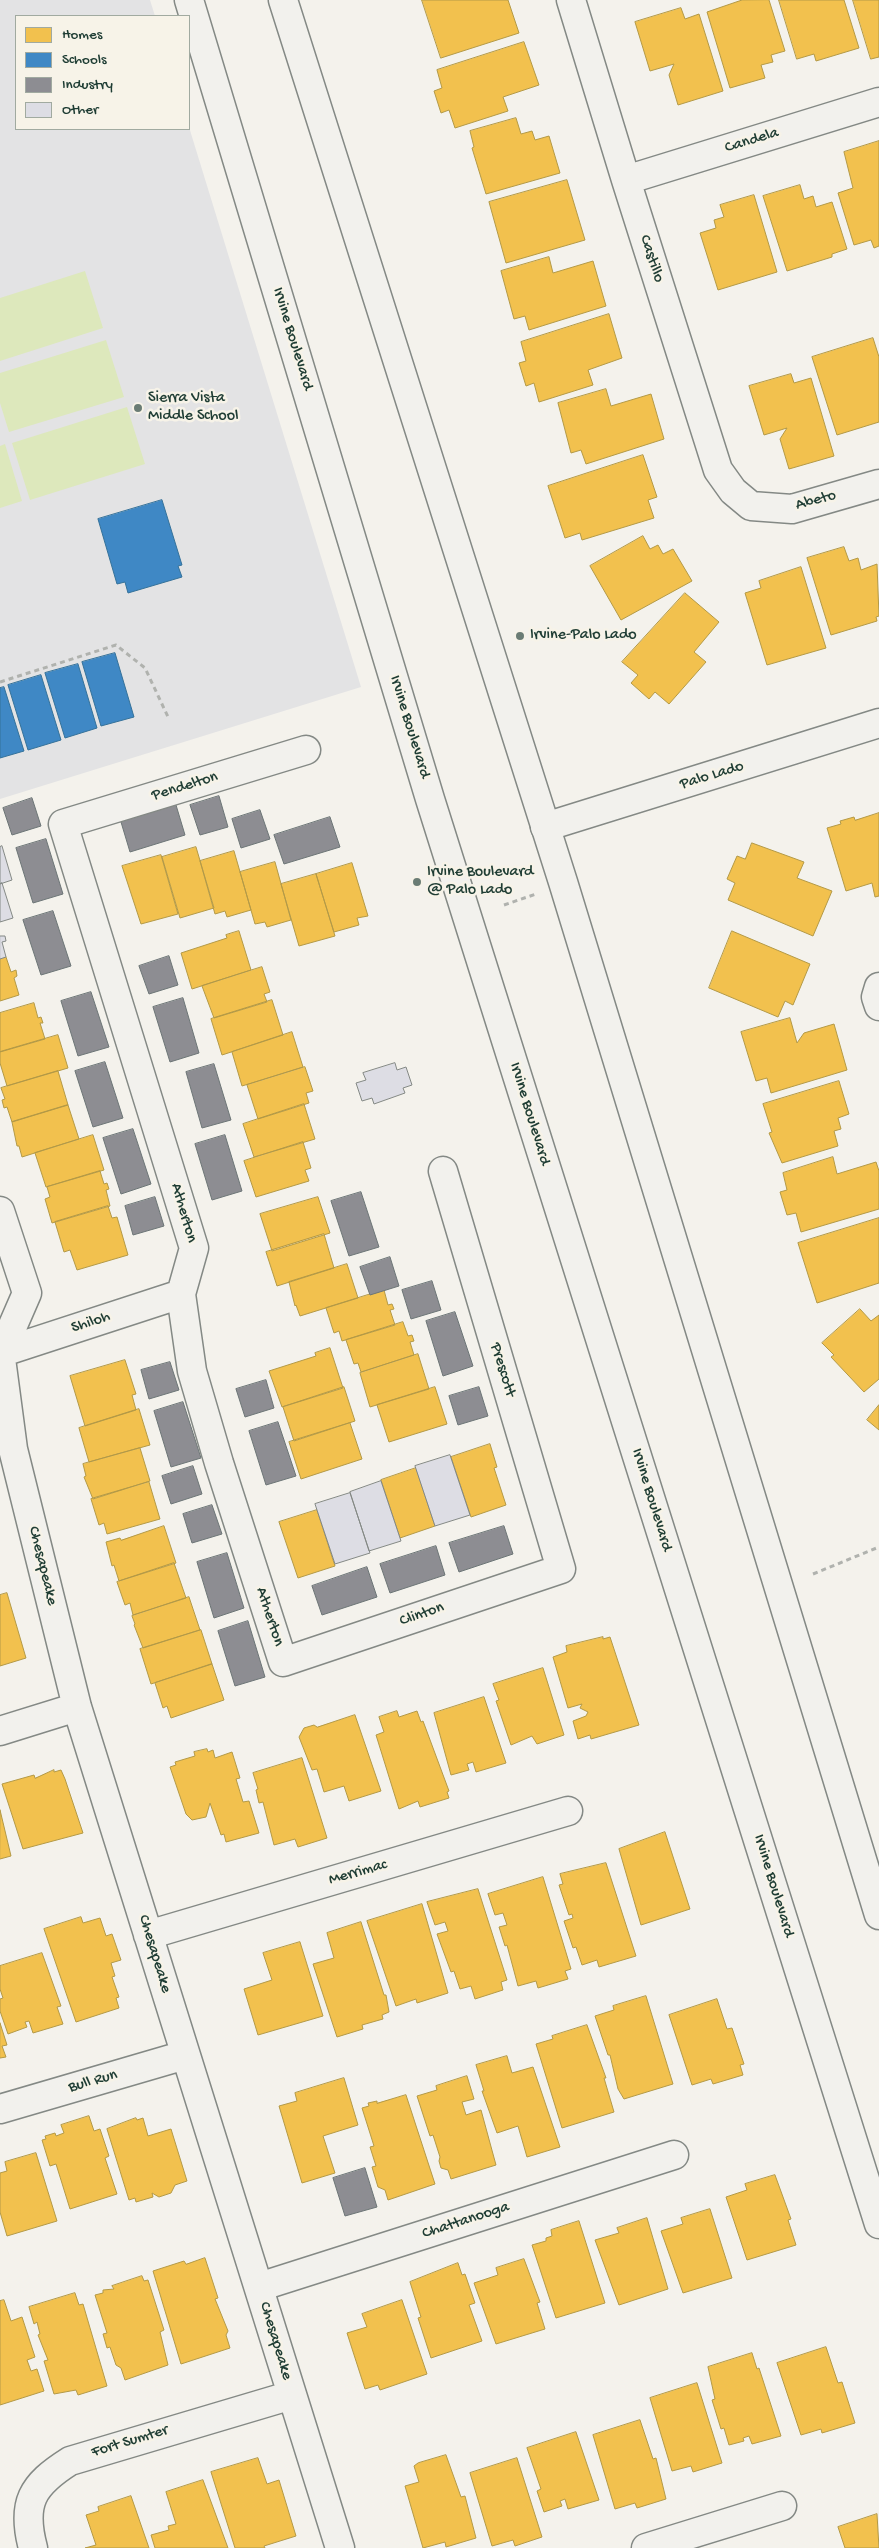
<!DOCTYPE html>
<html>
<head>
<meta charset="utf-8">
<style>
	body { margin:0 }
	#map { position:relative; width:879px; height:2548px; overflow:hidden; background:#f4f2ec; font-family:"Gochi Hand",sans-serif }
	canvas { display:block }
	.legend { position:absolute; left:15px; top:15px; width:175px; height:115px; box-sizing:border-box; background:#f7f3e8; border:1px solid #a1aaa0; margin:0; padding:6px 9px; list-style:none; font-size:15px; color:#1f3d34 }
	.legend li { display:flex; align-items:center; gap:10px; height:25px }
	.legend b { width:25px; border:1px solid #a1aaa0 }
</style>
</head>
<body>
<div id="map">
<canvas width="879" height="2548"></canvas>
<ul class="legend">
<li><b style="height:14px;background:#f2c14e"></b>Homes</li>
<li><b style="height:14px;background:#3f88c5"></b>Schools</li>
<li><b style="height:14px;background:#8d8d92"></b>Industry</li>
<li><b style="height:14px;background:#dddde4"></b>Other</li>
</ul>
</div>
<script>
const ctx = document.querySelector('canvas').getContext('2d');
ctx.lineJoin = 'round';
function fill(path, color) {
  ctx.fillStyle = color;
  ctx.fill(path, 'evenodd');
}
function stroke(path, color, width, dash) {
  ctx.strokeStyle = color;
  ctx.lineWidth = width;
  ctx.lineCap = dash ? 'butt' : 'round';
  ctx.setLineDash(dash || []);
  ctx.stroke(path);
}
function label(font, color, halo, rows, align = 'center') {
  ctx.font = font + ' "Gochi Hand",sans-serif';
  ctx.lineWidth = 5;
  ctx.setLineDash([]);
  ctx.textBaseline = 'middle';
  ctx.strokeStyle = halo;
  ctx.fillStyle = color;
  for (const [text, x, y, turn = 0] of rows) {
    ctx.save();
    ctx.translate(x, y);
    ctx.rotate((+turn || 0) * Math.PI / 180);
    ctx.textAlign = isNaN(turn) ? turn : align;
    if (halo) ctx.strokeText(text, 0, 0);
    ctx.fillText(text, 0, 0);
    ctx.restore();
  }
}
fill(new Path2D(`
	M0 0H150L155 16H16V129L189 127 361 687 0 799Z`), '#e3e3e4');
fill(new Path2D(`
	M85 271 103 328 0 361V298Z
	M106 340 124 397 9 432 0 403V373Z
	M127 407 145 464 30 500 12 443Z
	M5 444 22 501 0 508V446Z`), '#dde8bc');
const homes = new Path2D(`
	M422 0H508L519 33 441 58Z
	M769 0 785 51 771 55 773 62 761 65 765 78 730 88 707 12 742 0Z
	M779 0H844L859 48 816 61 814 54 797 59Z
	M853 0H879V57L871 59Z
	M681 8 685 19 699 14 723 91 678 105 669 75 674 64 650 71 635 22Z
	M524 42 539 85 503 97 508 111 455 128 449 110 441 113 434 91 442 88 437 70Z
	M516 118 521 134 532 131 535 140 549 136 560 173 486 194 472 148 474 147 470 131Z
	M879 141V246L874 248 871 240 854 245 838 193 853 188 844 152Z
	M567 180 585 240 506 263 489 202Z
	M800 185 804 199 813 196 816 207 832 202 847 249 832 254V257L787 271 763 196Z
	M754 195 777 272 718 290 700 233 716 228 714 220 724 217 720 205Z
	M549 257 553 273 593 261 606 306 529 330 525 316 514 319 501 271Z
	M609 314 622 358 588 370 593 385 539 402 534 383 526 386 519 363 526 361 521 342Z
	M873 338 879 357V422L837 435 812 357Z
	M791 374 794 383 811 378 834 456 789 469 780 439 787 428 764 435 749 386Z
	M606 389 611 406 651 394 664 439 586 464 581 450 571 453 558 403Z
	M643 455 657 497 648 500 654 518 582 540 580 533 565 538 548 486Z
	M643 536 650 549 658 545 663 554 673 549 692 581 621 620 590 566Z
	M844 547 849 561 858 558 861 570 877 564 879 616 876 617 877 621 831 635 807 558Z
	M801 567 826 648 767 665 745 593 761 588 759 581Z
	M685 593 719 622 694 652 706 662 669 704 655 692 649 699 631 683 638 675 622 662Z
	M879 813V896L875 897 872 883 846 891 827 828 841 824 840 821 854 817 855 820Z
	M752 843 804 862 797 878 832 891 813 936 728 900 735 883 727 879 737 856 745 859Z
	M196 847 214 908 180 918 162 857Z
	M234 851 251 910 227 917 225 911 215 914 200 861Z
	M161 855 178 914 141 924 122 866Z
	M275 862 291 920 267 927 265 922 255 924 240 872Z
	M352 863 368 916 357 918 359 925 334 932 316 874Z
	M316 874 335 936 299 946 281 884Z
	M239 931 251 970 192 989 181 953 227 938 226 935Z
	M732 931 810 964 793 1005 785 1001 778 1017 709 988Z
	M6 957 11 972 16 970 17 976 14 978 19 995 0 1001V959Z
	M262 967 270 992 264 994 267 1002 214 1018 202 986Z
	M272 1000 283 1035 222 1055 211 1019Z
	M34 1003 38 1018 41 1017 43 1023H40L45 1039 0 1052V1013Z
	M790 1018 797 1043 804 1033 834 1024 847 1070 771 1093 767 1078 756 1081 741 1032Z
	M292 1032 303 1067 242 1086 232 1052Z
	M58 1035 68 1068 7 1086 0 1063V1052Z
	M305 1067 313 1091 306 1093 309 1103 258 1119 247 1085Z
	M58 1071 68 1105 12 1122 7 1107 4 1108 2 1100 5 1099 1 1088Z
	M839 1081 849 1114 838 1118 841 1129 834 1131 838 1146 782 1163 769 1133 772 1132 763 1104Z
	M304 1104 315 1139 254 1157 243 1124Z
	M68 1105 79 1139 22 1157 19 1146H17L12 1122Z
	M93 1135 104 1170 46 1187 35 1153Z
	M303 1142 311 1168 305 1170 309 1181 256 1197 244 1161Z
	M833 1157 837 1174 876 1162 879 1171V1209L801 1232 796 1213 787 1215 780 1192 787 1190 783 1173Z
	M100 1171 104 1184 107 1183 109 1189 106 1190 110 1206 52 1223 45 1199 50 1197 47 1187Z
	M318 1197 330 1233 272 1251 260 1214Z
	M108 1206 112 1218 117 1217 128 1255 77 1270 70 1250 64 1252 55 1222Z
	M879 1218V1283L817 1303 798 1243Z
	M324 1234 334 1268 277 1286 266 1252Z
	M347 1264 358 1298 300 1316 296 1305 295 1306 289 1282Z
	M384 1290 388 1305 392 1304 394 1309 390 1310 395 1325 342 1341 339 1331 334 1333 326 1308Z
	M860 1309 871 1321 879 1315V1379L864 1392 831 1357 834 1355 822 1343Z
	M403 1322 408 1336 412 1335 414 1341 410 1342 414 1355 361 1372 358 1363 354 1364 346 1340Z
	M330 1348 343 1388 282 1407 269 1371 316 1356 315 1353Z
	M418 1354 429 1389 370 1407 360 1373Z
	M125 1360 136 1394 132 1395 136 1410 85 1426 70 1376Z
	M344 1387 355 1421 294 1441 283 1407Z
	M435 1387 447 1424 389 1442 377 1405Z
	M879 1405V1430L867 1420Z
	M139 1409 150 1445 89 1462 79 1428Z
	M350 1423 362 1459 301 1479 289 1442Z
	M490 1444 497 1467 494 1468 506 1505 471 1517 451 1457Z
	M140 1448 150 1481 93 1499 84 1477 86 1476 83 1464Z
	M416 1468 435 1526 400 1538 381 1480Z
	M149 1482 160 1519 107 1534 104 1523 99 1525 91 1499Z
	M317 1510 335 1566 298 1578 279 1522Z
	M164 1526 176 1563 119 1581 114 1565 112 1566 106 1542 120 1538 121 1540Z
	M174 1563 186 1598 133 1615 130 1603 125 1605 117 1582Z
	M7 1593 26 1658 0 1666V1595Z
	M189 1597 200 1630 143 1648 134 1625 135 1624 132 1616Z
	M201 1630 212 1664 151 1684 140 1649Z
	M603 1637V1639L610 1637 639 1725 591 1739 590 1735 578 1739 573 1721 586 1716 588 1712 580 1708 582 1704 568 1708 553 1657 567 1652 566 1646Z
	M212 1664 224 1700 171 1718 167 1706 163 1708 155 1683Z
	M543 1668 564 1735 537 1744 532 1736 511 1745 496 1701 499 1700 493 1684Z
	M484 1697 506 1763 476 1772 473 1762 467 1764 469 1770 451 1775 434 1713Z
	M397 1711 399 1717 417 1711 421 1722 423 1721 449 1791 447 1792 449 1798 420 1807 418 1801 399 1809 376 1735 384 1732 379 1717Z
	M355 1715 381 1791 349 1801 344 1786 324 1792 317 1769 312 1770 299 1737 304 1728 314 1725 317 1727Z
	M207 1749 208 1752 213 1750 215 1758 232 1752 240 1778 236 1779 243 1802 249 1801 259 1833 226 1842 224 1834 221 1835 210 1803 206 1817 192 1820 186 1814 170 1767 176 1765 175 1762 195 1756 194 1752Z
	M302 1758 327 1838 298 1847 295 1839 274 1845 263 1802 259 1803 256 1790 258 1789 253 1773Z
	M54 1770V1772L61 1770 65 1779 83 1833 23 1849 2 1784 34 1775 35 1778Z
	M0 1810 11 1856 0 1859Z
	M665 1832 690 1909 641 1925 619 1849Z
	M606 1863 636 1956 599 1967 597 1960 582 1965 576 1947 573 1948 564 1921 573 1918 572 1914 569 1915 559 1885 563 1884 560 1874Z
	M543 1877 571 1969 565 1971 568 1979 538 1988 536 1981 518 1986 507 1945 505 1946 499 1927 507 1925 503 1913 495 1915 488 1894Z
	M478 1889 507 1980 501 1982 503 1990 475 1999 471 1986 460 1989 454 1971 451 1972 437 1934 448 1931 445 1922 435 1925 427 1902Z
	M422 1904 448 1993 417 2003 416 1999 396 2006 367 1921Z
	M81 1917 83 1923 100 1918 106 1936 112 1934 121 1960 111 1963 115 1976 112 1977 119 1997 116 1998 119 2008 76 2022 44 1929Z
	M361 1922 384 1995H386L389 2012 382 2015 383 2019 362 2025 363 2029 337 2037 313 1964 334 1958 327 1933Z
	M300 1942 323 2016 258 2035 244 1989 272 1980 263 1953Z
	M42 1953 61 2006 57 2007 63 2024 33 2033 29 2021 25 2022 27 2027 8 2034 0 2011V1999L3 1998 0 1989V1966Z
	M646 1996 673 2084 624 2099 618 2089 610 2055H608L595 2016 614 2010 613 2006Z
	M717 1999 727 2029 732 2028 744 2064 740 2065 743 2075 713 2084 711 2079 692 2085 669 2015Z
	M0 2023 7 2045 2 2046 6 2057 0 2058Z
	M587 2025 606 2078H604L614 2112 562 2128 536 2044 553 2039 552 2036Z
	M507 2056 512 2073 533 2067 560 2147 527 2157 518 2126 497 2133 482 2091H484L476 2065Z
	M467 2076 474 2099 462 2102 466 2115 481 2110 496 2165 451 2179 448 2170 441 2168 439 2161 440 2157 433 2135 430 2136 417 2096 437 2090 436 2086Z
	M344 2078 358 2125 323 2136 335 2173 302 2183 279 2106 297 2101 295 2093Z
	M406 2095 435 2184 388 2200 385 2190 378 2187 372 2167 376 2166 370 2147 374 2146 362 2108 369 2106 368 2103 377 2101V2103Z
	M89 2116 94 2131 100 2129 109 2156 105 2158 117 2194 70 2209 56 2164 50 2166 42 2140 46 2139 45 2136 55 2133 56 2136 64 2133 61 2125Z
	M136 2118 137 2120 143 2118 148 2136 171 2129 187 2181 175 2185 171 2193 159 2197 152 2193 153 2197 136 2202 135 2198 129 2200 107 2129Z
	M36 2153 57 2221 7 2236 0 2212V2173L7 2171 5 2162Z
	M775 2175 791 2219 788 2220 796 2245 747 2260 726 2197 747 2190 745 2184Z
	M710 2209 732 2278 683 2293 661 2231 683 2224 681 2218Z
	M647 2218 668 2289 619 2305 595 2240 619 2233 617 2228Z
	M579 2221 605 2303 556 2318 532 2245 546 2241V2238L552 2236 551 2230Z
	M205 2258 218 2298 215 2299 228 2331 226 2335 230 2348 181 2364 153 2271 184 2261 186 2264Z
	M524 2259 540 2302 537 2303 545 2329 496 2344 474 2283 498 2275 496 2268Z
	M458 2263 462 2275 465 2274 475 2303 469 2305 482 2341 431 2358 418 2318 421 2317 410 2282Z
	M142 2276 144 2281 148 2280 164 2330 160 2332 168 2365 125 2380 121 2368 116 2365 110 2347 107 2348 103 2334 107 2333 95 2295 103 2293V2290L114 2289 112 2286Z
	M75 2293 79 2305 83 2304 107 2386 78 2395 76 2390 54 2394 44 2361 48 2360 38 2335 40 2334 37 2322 34 2324 29 2307Z
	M4 2300 11 2321 22 2317 35 2357 27 2360 31 2371 37 2369 44 2391 0 2405V2301Z
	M402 2300 427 2374 380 2390 378 2385 365 2389 347 2333 367 2327 362 2314Z
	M826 2347 838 2383 842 2382 855 2423 822 2433 821 2429 801 2435 777 2363Z
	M752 2353 757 2369 759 2368 781 2436 752 2444 749 2436 743 2438 744 2441 729 2445 724 2428 721 2429 712 2400 715 2399 708 2367Z
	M697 2383 722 2463 693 2472 691 2466 672 2471 650 2398Z
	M640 2420 653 2459 656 2458 666 2499 637 2508 635 2503 615 2509 593 2435Z
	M576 2432 599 2500 568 2509 565 2499 560 2501 562 2506 544 2512 537 2491 541 2489 527 2448Z
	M446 2455 461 2497 465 2496 476 2538 446 2547 445 2542 423 2548 405 2486 419 2482 414 2466 418 2463Z
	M258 2458 267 2484 279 2480 296 2536 264 2546 265 2548H235L211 2472Z
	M517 2458 542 2537 515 2546 513 2540 492 2546 470 2473Z
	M203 2480 228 2548H155L151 2535 169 2530 168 2526 176 2524 166 2492Z
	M131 2496 149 2548H85L96 2545 86 2515 99 2511 98 2507Z
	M877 2514 879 2548H845L838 2527Z`);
fill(homes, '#f2c14e');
stroke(homes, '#b39946', 1);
const schools = new Path2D(`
	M162 500 182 565 178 566 182 577 128 593 125 582 117 584 98 519Z
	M115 653 134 717 101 726 82 662Z
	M78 664 97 728 65 738 45 673Z
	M41 675 61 740 28 750 8 685Z
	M4 687 24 751 0 758V688Z`);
fill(schools, '#3f88c5');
stroke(schools, '#35729a', 1);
const industry = new Path2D(`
	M219 796 228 827 200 835 190 805Z
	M32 798 41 826 12 835 3 808Z
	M176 805 185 835 130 852 121 822Z
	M260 810 270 839 241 848 232 819Z
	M330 817 340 847 284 864 274 835Z
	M46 839 63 894 33 903 16 848Z
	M53 911 71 966 41 975 23 920Z
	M169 956 178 985 149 994 139 966Z
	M91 992 109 1047 78 1056 61 1001Z
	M183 998 199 1053 170 1062 153 1007Z
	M105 1062 123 1118 93 1127 75 1071Z
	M214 1064 231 1120 202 1128 186 1072Z
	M133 1129 151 1184 121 1194 103 1138Z
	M225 1135 242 1191 212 1200 195 1144Z
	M361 1192 379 1247 349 1256 331 1201Z
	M155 1197 164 1226 133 1235 125 1206Z
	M390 1257 399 1286 370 1295 360 1267Z
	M432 1281 441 1310 411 1319 402 1290Z
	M455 1312 473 1366 443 1376 426 1321Z
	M170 1362 179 1390 149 1399 141 1370Z
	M266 1380 274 1408 245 1417 236 1389Z
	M479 1387 488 1416 458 1425 449 1396Z
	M183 1402 201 1458 171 1467 154 1411Z
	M278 1422 296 1476 266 1485 249 1431Z
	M193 1466 202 1494 171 1504 162 1476Z
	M212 1505 222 1534 192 1543 183 1514Z
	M504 1526 513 1554 459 1572 449 1543Z
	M436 1546 445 1575 390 1593 380 1564Z
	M227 1553 244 1608 214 1618 197 1562Z
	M367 1567 377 1597 322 1615 312 1586Z
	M248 1621 265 1677 235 1686 218 1631Z
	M365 2168 377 2207 345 2216 333 2178Z`);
fill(industry, '#8d8d92');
stroke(industry, '#6c7576', 1);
const building = new Path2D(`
	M2 846 12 880 0 884V847Z
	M2 883 13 918 0 922V884Z
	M0 936H5L6 941 2 942 6 957 0 959Z
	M395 1063 397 1070 406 1067 412 1085 403 1088 405 1093 374 1104 372 1098 362 1101 356 1083 366 1080 363 1073Z
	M450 1455 470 1515 435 1526 415 1466Z
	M381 1481 401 1541 369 1551 350 1492Z
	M350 1493 370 1553 335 1564 315 1504Z`);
fill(building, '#dddde4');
stroke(building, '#848985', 1);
const minor = new Path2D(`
	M571 0 626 180 718 470 733 491 751 506 792 509 879 484
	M626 180 879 102
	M306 750 63 824 194 1248 181 1294 192 1371 219 1463 283 1662 561 1569 443 1171
	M545 827 879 723
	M879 987 876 997 879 1006
	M0 1211 27 1293 1 1353
	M0 1351 13 1449 77 1707 340 2548
	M0 1353 181 1294
	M0 1731 77 1707
	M148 1935 568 1811
	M0 2109 185 2055
	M259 2287 674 2155
	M33 2548C21 2503 32 2485 70 2461L292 2395
	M646 2548 782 2506`);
const primary = new Path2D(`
	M189 0 430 799 879 2224
	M283 0 563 882 879 1915`);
stroke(minor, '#848985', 31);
stroke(primary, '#848985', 31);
stroke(new Path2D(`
	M0 682 116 645 145 668 169 719
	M504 905 536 894
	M813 1574 879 1547`), '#b0b2ae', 3, [5, 4]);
stroke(minor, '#f2f1ed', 28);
stroke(primary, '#f2f1ed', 28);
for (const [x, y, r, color] of [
	[138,408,5,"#6a7c74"],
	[520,636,5,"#6a7c74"],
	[417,882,5,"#6a7c74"]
]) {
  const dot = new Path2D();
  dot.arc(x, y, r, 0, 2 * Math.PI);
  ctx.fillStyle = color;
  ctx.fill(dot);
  stroke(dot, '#f7f3e8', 2);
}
label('16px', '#1f3d34', '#f7f3e8', [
	["Candela",752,141,-17],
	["Castillo",651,259,72],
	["Irvine Boulevard",292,339,73],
	["Abeto",816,501,-15],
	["Irvine Boulevard",409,727,73],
	["Palo Lado",712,776,-17],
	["Pendelton",185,787,-17],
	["Irvine Boulevard",529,1114,73],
	["Atherton",183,1213,74],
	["Shiloh",91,1323,-18],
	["Prescott",502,1370,73],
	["Irvine Boulevard",651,1500,73],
	["Chesapeake",42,1566,76],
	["Clinton",422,1615,-19],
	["Atherton",269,1617,72],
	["Merrimac",358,1873,-16],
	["Irvine Boulevard",773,1886,73],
	["Chesapeake",154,1954,73],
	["Bull Run",93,2082,-16],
	["Chattanooga",466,2221,-18],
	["Chesapeake",275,2341,73],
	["Fort Sumter",130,2442,-17]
]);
label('16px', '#1f3d34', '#f7f3e8', [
	["Sierra Vista",148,399],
	["Middle School",148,417],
	["Irvine-Palo Lado",530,636],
	["Irvine Boulevard",427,873],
	["@ Palo Lado",427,891]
], 'left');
</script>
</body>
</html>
